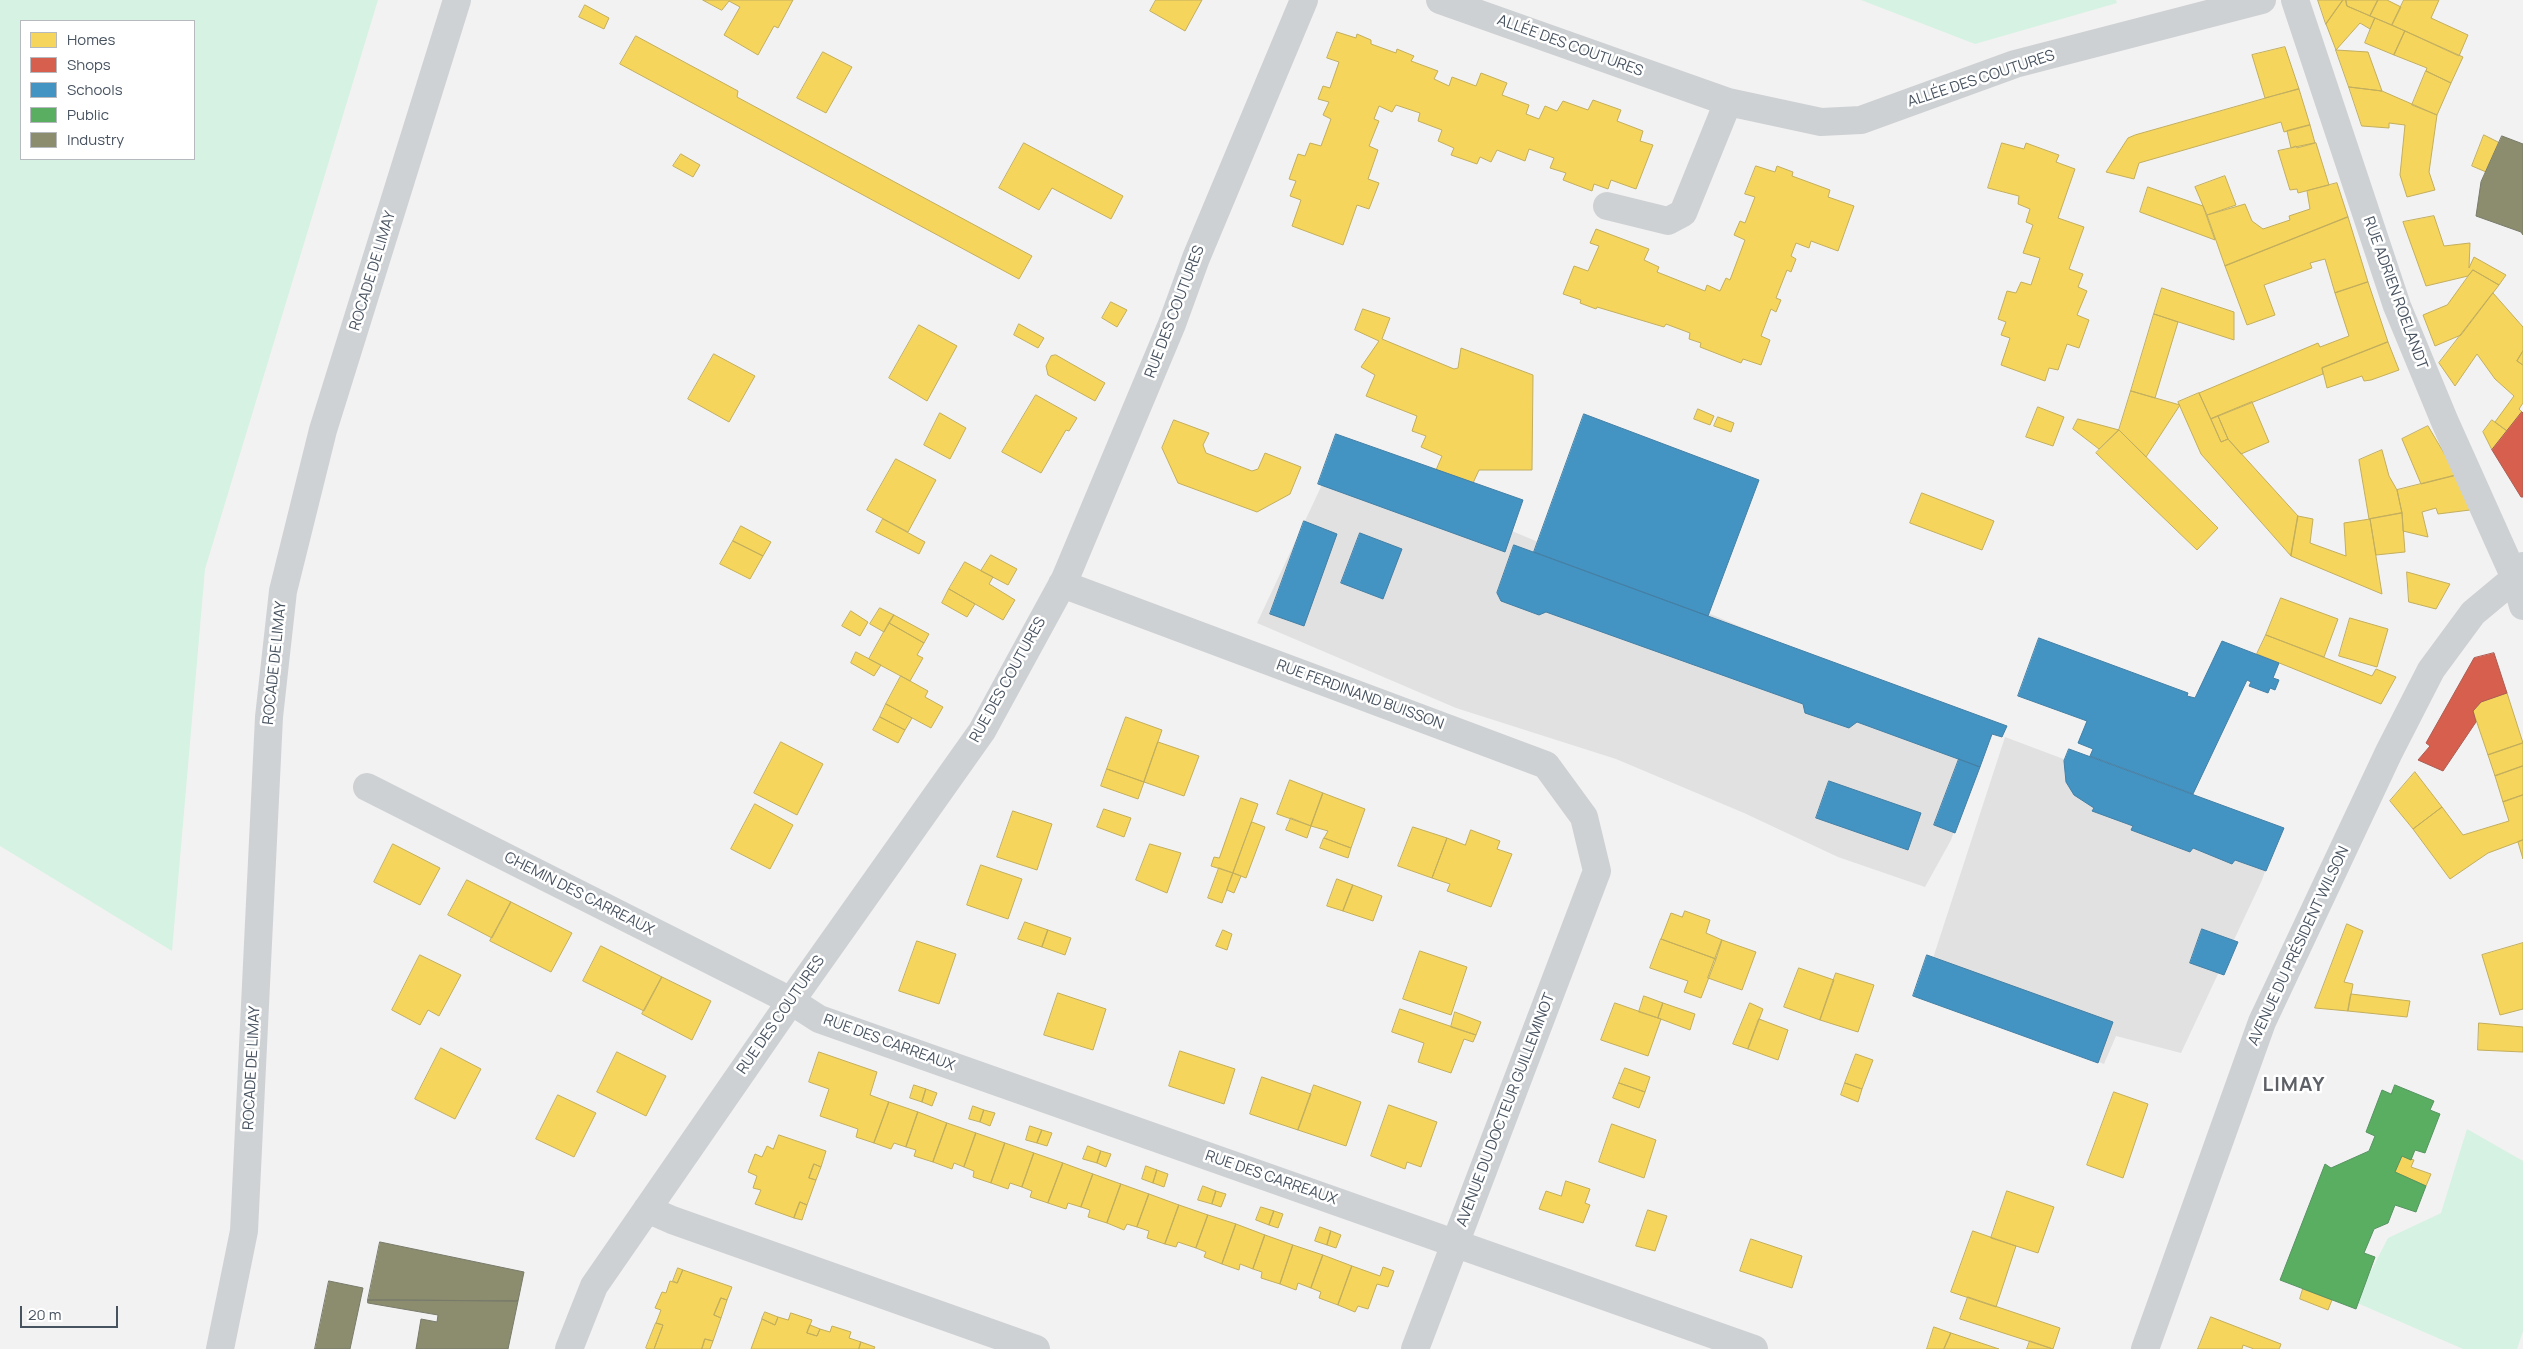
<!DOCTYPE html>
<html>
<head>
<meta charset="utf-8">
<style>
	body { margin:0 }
	#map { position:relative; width:2523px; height:1349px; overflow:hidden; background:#f3f2f2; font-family:Manrope,sans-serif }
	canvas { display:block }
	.legend { position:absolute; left:20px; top:20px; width:175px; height:140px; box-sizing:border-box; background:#fff; border:1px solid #b6babf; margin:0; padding:6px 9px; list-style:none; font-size:15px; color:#485360 }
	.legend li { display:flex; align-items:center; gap:10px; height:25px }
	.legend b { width:25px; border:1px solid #b6babf }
	.scale { position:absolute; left:20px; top:1306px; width:98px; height:22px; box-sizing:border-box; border:2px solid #485360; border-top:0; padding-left:6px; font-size:15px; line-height:18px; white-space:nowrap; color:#485360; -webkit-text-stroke:4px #fff; paint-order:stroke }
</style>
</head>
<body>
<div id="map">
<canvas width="2523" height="1349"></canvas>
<ul class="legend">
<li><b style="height:14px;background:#f6d55c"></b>Homes</li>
<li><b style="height:14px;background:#d6604d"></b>Shops</li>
<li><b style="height:14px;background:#4393c3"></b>Schools</li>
<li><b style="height:14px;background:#5aae61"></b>Public</li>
<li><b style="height:14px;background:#8c8c6e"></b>Industry</li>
</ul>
<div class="scale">20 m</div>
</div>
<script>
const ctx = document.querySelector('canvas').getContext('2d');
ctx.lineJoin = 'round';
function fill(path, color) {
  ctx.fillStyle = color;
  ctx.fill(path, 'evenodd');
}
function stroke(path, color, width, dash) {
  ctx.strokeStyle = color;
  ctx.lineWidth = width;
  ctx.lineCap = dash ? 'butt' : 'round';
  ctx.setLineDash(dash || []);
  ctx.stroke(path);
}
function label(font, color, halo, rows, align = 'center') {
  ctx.font = font + ' Manrope,sans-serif';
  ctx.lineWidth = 5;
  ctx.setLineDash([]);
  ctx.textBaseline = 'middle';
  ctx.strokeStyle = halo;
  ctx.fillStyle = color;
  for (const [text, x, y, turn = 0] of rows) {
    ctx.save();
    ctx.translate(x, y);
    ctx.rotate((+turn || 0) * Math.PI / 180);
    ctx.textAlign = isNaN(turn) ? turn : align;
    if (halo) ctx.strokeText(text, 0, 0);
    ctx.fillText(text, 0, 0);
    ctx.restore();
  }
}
fill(new Path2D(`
	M1335 457 1990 731 1951 840 1925 887 1838 857 1744 813 1616 759 1456 708 1257 623Z
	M2005 737 2130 784 2277 836 2262 880 2181 1053 2116 1036 2104 1064 1922 992Z`), '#e1e1e2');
fill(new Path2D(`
	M0 0H378L205 569 172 951 0 846ZM21 21H194V159H21Z
	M1861 0H2116L2117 3 1975 44Z
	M2467 1129 2523 1161V1331L2517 1349H2463L2355 1302 2388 1238 2441 1213Z`), '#d6f2e3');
const homes = new Path2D(`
	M703 0H793L778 28 774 26 758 55 724 35 740 7 729 1 722 10Z
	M1156 0H1202L1185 31 1150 11Z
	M2318 0H2343L2326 24Z
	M2343 0H2346L2347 6 2375 18 2370 29 2360 23 2336 50 2326 24Z
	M2346 0H2378L2370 16 2347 6Z
	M2378 0H2387L2401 7 2392 25 2370 16Z
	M2404 0H2439L2431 18 2468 35 2459 56 2392 25Z
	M585 5 609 18 604 29 579 17Z
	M2375 18 2405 31 2394 55 2365 43Z
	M2405 31 2463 57 2451 83 2426 71 2427 68 2394 55Z
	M1337 32 1356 38 1357 34 1371 40V44L1396 53 1397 49 1414 56 1411 61 1438 71 1434 79 1449 86 1452 77 1476 86 1481 73 1507 83 1502 95 1529 105 1526 114 1539 119 1545 106 1557 111 1563 101 1588 110 1593 100 1621 110 1617 121 1643 131 1640 141 1653 145 1636 189 1611 180 1608 189 1594 184 1592 191 1563 180 1566 173 1550 168 1554 158 1529 149 1525 161 1497 150 1491 162 1480 157 1477 164 1451 155 1454 148 1438 141 1442 130 1418 121 1420 113 1396 105 1392 112 1379 106 1374 119 1379 121 1369 146 1378 150 1368 179 1379 183 1369 209 1357 205 1343 245 1292 226 1301 200 1290 196 1296 181 1289 179 1298 154 1305 156 1310 143 1321 146 1331 119 1323 115 1329 102 1318 99 1323 86 1330 88 1339 62 1327 58Z
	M636 36 738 91 737 97 1032 256 1019 279 620 64Z
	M2285 47 2299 89 2265 98 2252 55Z
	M2336 50 2368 52 2382 91 2349 87Z
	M823 52 852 67 826 113 797 98Z
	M2426 71 2451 83 2437 115 2412 105Z
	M2349 87 2382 91 2437 115 2429 172 2435 190 2407 197 2400 175 2405 125 2389 123V128L2362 126Z
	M2299 89 2310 125 2284 132 2281 122 2139 163 2134 179 2106 172 2128 138 2135 135Z
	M2310 125 2315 143 2297 148 2296 146 2291 148 2287 131Z
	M2484 135 2500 143 2486 172 2472 166Z
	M1024 143 1123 196 1111 219 1052 188 1039 210 999 188Z
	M2002 143 2024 149 2026 143 2059 155 2056 162 2075 169 2058 218 2084 227 2069 269 2083 274 2078 287 2087 291 2077 315 2089 320 2079 348 2067 344 2058 370 2049 368 2045 381 2001 365 2010 338 2001 335 2006 322 1998 319 2007 291 2016 293 2021 282 2031 285 2040 258 2023 253 2033 225 2026 222 2030 209 2018 204 2019 196 1988 188Z
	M2316 143 2329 185 2298 193 2297 189 2290 190 2278 151Z
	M681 154 700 165 693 177 673 166Z
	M1756 166 1775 172 1777 166 1793 172 1792 176 1830 190 1828 197 1854 206 1838 251 1811 241 1809 248 1796 243 1791 256 1796 259 1791 272 1787 270 1776 298 1781 300 1776 312 1771 309 1761 336 1770 340 1761 365 1743 359 1741 363 1700 347 1701 343 1689 339 1690 333 1666 324 1664 327 1597 307 1596 309 1580 303 1581 300 1563 294 1574 266 1588 271 1599 246 1590 243 1596 229 1649 249 1644 260 1659 267 1657 272 1705 291 1707 285 1720 291 1726 278 1730 280 1745 240 1734 235 1740 221 1745 223 1755 197 1745 194Z
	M2225 176 2236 205 2207 215 2195 187Z
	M2337 183 2348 217 2225 266 2207 215 2245 204 2252 221 2263 229 2290 220 2289 216 2310 209 2307 191Z
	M2148 187 2203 206 2215 240 2140 212Z
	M2434 216 2444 246 2470 243 2469 268 2474 257 2506 275 2499 285 2473 270 2468 276 2426 286 2403 222Z
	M2348 217 2368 282 2335 293 2325 259 2310 263 2312 268 2264 285 2275 315 2247 325 2225 266Z
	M2473 270 2499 285 2461 335 2435 346 2423 315 2447 305Z
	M2368 282 2388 342 2322 368 2323 374 2211 419 2199 393 2318 343 2320 347 2349 336 2335 293Z
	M2162 288 2234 312V340L2154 314Z
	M2493 293 2523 327V351L2517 361 2523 365V403L2519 409 2522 412 2507 431 2495 422 2514 396 2495 379 2477 354 2455 386 2439 363Z
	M1111 302 1127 310 1117 327 1102 318Z
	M1363 309 1390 318 1382 339 1454 369 1458 368 1461 348 1533 375 1532 470H1479L1473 483 1436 470 1442 456 1421 447 1426 436 1412 431 1417 416 1366 396 1375 375 1361 367 1379 341 1355 330Z
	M2154 314 2178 322 2155 398 2131 391Z
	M1019 324 1044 338 1038 348 1014 335Z
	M919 325 957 346 927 401 889 378Z
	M2388 342 2399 370 2371 380 2364 381 2362 376 2327 388 2322 368Z
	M2523 351V365L2517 361Z
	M714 354 755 376 729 422 688 399Z
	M1056 355 1105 383 1095 401 1048 375 1046 366 1051 356Z
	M2131 391 2180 405 2146 457 2119 430Z
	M2199 393 2221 442 2228 439 2298 516 2291 556 2201 454 2178 402Z
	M1036 395 1077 418 1069 431 1066 430 1041 473 1002 452Z
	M2252 402 2269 442 2241 454 2228 439 2218 416Z
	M2038 407 2064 417 2053 446 2026 437Z
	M1698 409 1714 416 1710 425 1694 419Z
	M940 413 966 428 950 459 924 445Z
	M2218 416 2228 439 2221 442 2211 419Z
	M1718 417 1734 423 1731 432 1714 426Z
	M2078 419 2119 430 2099 449 2073 429Z
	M1174 420 1209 433 1203 445 1206 453 1252 471 1258 469 1265 453 1301 467 1290 494 1257 512 1178 483 1162 448Z
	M2492 420 2507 431 2492 450 2483 432Z
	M2428 426 2457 475 2421 484 2402 439Z
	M2119 430 2218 528 2197 550 2096 453Z
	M2382 450 2389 476 2397 490 2402 513 2369 519 2359 460Z
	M896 459 936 480 908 532 867 510Z
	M2457 475 2478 509 2438 514 2436 508 2422 512 2428 537 2403 531 2402 513 2397 490Z
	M1922 493 1994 521 1982 550 1910 523Z
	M2402 513 2405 552 2376 555 2370 519Z
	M2298 516 2313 519 2310 543 2346 556 2344 523 2370 519 2382 594 2291 556Z
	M883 519 925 542 919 554 876 532Z
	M741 526 771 542 763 556 733 541Z
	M733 541 763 556 750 579 720 564Z
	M991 555 1017 569 1008 585 981 571Z
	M965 562 993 577 989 584 1015 600 1003 620 949 589Z
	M2407 572 2450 584 2436 609 2409 602Z
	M949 589 975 604 967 617 942 603Z
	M2281 598 2338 619 2324 657 2266 635Z
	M880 608 894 615 884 632 870 624Z
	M851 611 868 622 860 636 842 626Z
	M894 615 929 634 924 643 889 623Z
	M2350 618 2388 629 2377 667 2339 656Z
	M889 623 924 643 917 655 923 658 910 681 869 659Z
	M2266 635 2372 676 2376 669 2396 677 2381 704 2257 654Z
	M856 652 881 665 874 676 851 663Z
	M901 676 928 691 925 697 943 707 931 728 886 704Z
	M2507 693 2523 743 2488 755 2473 711 2481 702Z
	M886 704 912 718 905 730 880 717Z
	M880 717 905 730 898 743 873 730Z
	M1126 717 1162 730 1144 782 1107 769Z
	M781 742 823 764 797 815 754 793Z
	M1158 742 1199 756 1184 796 1144 782Z
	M2523 743V766L2495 776 2488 755Z
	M2523 766V795L2503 802 2495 776Z
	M1107 769 1144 782 1138 799 1101 786Z
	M2415 772 2442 807 2413 829 2390 801Z
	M1290 780 1323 793 1311 826 1277 814Z
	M1323 793 1365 809 1351 848 1324 838 1328 831 1311 826Z
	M2523 795V840L2488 853 2450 879 2413 829 2442 807 2463 835 2509 821 2503 802Z
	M1241 798 1258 804 1233 873 1211 866 1214 857 1219 858Z
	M755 804 793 825 770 869 731 849Z
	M1104 809 1131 818 1124 837 1097 827Z
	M1013 811 1052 824 1037 870 997 857Z
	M1291 818 1311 826 1307 838 1286 830Z
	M1252 822 1265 827 1246 878 1233 873Z
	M1413 827 1447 838 1432 878 1398 866Z
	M1471 830 1500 841 1497 849 1512 854 1491 907 1447 891 1450 884 1432 878 1447 838 1465 845Z
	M1324 838 1351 848 1348 858 1320 848Z
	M2523 840V859L2518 842Z
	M393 844 440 868 420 905 374 882Z
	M1150 844 1181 853 1167 893 1136 880Z
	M981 865 1022 879 1008 919 967 905Z
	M1219 868 1233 873 1222 903 1208 898Z
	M1233 873 1241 876 1234 893 1227 890Z
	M1337 879 1353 885 1343 911 1327 906Z
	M467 880 511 902 492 938 448 915Z
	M1353 885 1382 896 1373 921 1343 911Z
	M511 902 572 933 551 972 490 941Z
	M1685 911 1710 920 1706 933 1722 940 1716 959 1661 939 1671 913 1682 917Z
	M1025 922 1048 930 1042 947 1018 939Z
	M2347 924 2363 931 2344 982 2353 984 2348 1011 2315 1008Z
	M1048 930 1071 938 1065 955 1042 947Z
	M1223 930 1232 934 1227 950 1216 946Z
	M1661 939 1716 959 1701 998 1684 992 1688 981 1650 968Z
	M1722 940 1756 952 1742 990 1708 978Z
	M917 941 956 954 939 1004 899 991Z
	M2523 943V1009L2500 1015 2482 955Z
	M601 946 662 977 644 1011 583 981Z
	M1420 951 1467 967 1451 1015 1403 999Z
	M420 955 461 975 439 1016 428 1010 420 1025 392 1010Z
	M1799 968 1834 980 1820 1020 1784 1007Z
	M1836 973 1874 985 1858 1032 1820 1020Z
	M662 977 711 1001 692 1040 642 1014Z
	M1058 993 1106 1009 1093 1050 1044 1035Z
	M2351 994 2410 1001 2407 1017 2348 1011Z
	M1644 996 1663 1003 1658 1018 1639 1012Z
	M1615 1003 1661 1019 1648 1056 1601 1040Z
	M1663 1003 1695 1014 1690 1030 1658 1018Z
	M1750 1003 1763 1009 1748 1049 1733 1044Z
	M1400 1009 1476 1035 1473 1042 1464 1039 1451 1073 1418 1062 1424 1043 1392 1032Z
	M1455 1012 1481 1022 1476 1035 1451 1027Z
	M1759 1019 1788 1030 1778 1060 1748 1049Z
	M2479 1023 2523 1027V1052L2478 1050Z
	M441 1048 481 1069 455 1119 415 1099Z
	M1180 1051 1235 1069 1224 1104 1169 1086Z
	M617 1052 666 1076 646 1116 597 1092Z
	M819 1052 877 1072 870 1095 889 1102 874 1143 856 1137 858 1129 820 1116 829 1089 809 1082Z
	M1856 1054 1873 1060 1862 1089 1845 1083Z
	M1625 1068 1650 1077 1645 1092 1619 1083Z
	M1262 1077 1311 1094 1298 1130 1250 1114Z
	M1619 1083 1645 1092 1639 1108 1613 1098Z
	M1845 1083 1862 1089 1858 1102 1841 1095Z
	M914 1085 926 1089 922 1102 910 1098Z
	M1314 1085 1361 1102 1346 1146 1298 1130Z
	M926 1089 937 1093 932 1106 922 1102Z
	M2114 1092 2148 1104 2123 1178 2087 1165Z
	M558 1095 596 1113 574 1157 536 1139Z
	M889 1102 918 1112 906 1147 894 1143 891 1149 874 1143Z
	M1389 1105 1437 1122 1421 1167 1407 1162 1405 1169 1371 1156Z
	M973 1106 984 1110 980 1122 969 1119Z
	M984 1110 995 1113 990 1126 980 1122Z
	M918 1112 947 1123 933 1162 914 1156 916 1150 906 1147Z
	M947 1123 976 1133 964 1167 954 1163 952 1169 933 1162Z
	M1612 1124 1656 1140 1644 1178 1599 1162Z
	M1030 1126 1042 1130 1037 1143 1026 1140Z
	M1042 1130 1052 1133 1047 1146 1037 1143Z
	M976 1133 1005 1143 991 1183 973 1177 974 1171 964 1167Z
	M779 1135 826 1151 821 1167 814 1164 809 1178 816 1180 807 1205 800 1202 794 1218 755 1204 761 1190 753 1188 757 1176 748 1172 755 1154 762 1157 767 1146 773 1149Z
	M1005 1143 1034 1153 1022 1187 1010 1183 1008 1189 991 1183Z
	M1088 1146 1101 1151 1097 1163 1083 1159Z
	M1101 1151 1111 1154 1106 1167 1097 1163Z
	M1034 1153 1063 1163 1048 1203 1030 1197 1032 1191 1022 1187Z
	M2402 1156 2414 1160 2411 1167 2431 1174 2426 1186 2395 1172Z
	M1063 1163 1093 1174 1081 1207 1068 1203 1066 1209 1048 1203Z
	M814 1164 821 1167 816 1180 809 1178Z
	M1146 1166 1157 1170 1153 1183 1142 1179Z
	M1157 1170 1168 1174 1164 1187 1153 1183Z
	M1093 1174 1121 1184 1107 1223 1088 1217 1090 1210 1081 1207Z
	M1566 1181 1590 1189 1585 1203 1590 1205 1583 1223 1539 1209 1546 1191 1561 1196Z
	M1121 1184 1149 1194 1137 1227 1127 1224 1124 1230 1107 1223Z
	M1203 1186 1216 1191 1212 1204 1198 1200Z
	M1216 1191 1226 1194 1221 1207 1212 1204Z
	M2007 1191 2054 1207 2038 1253 1991 1238Z
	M1149 1194 1179 1205 1165 1244 1147 1238 1149 1231 1137 1227Z
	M800 1202 807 1205 802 1220 794 1218Z
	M1179 1205 1208 1215 1196 1248 1178 1242 1176 1247 1165 1244Z
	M1261 1207 1274 1211 1269 1225 1256 1220Z
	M1648 1210 1667 1216 1655 1251 1636 1246Z
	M1274 1211 1283 1214 1278 1228 1269 1225Z
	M1208 1215 1236 1224 1222 1264 1204 1257 1206 1252 1196 1248Z
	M1236 1224 1265 1235 1253 1269 1240 1264 1239 1270 1222 1264Z
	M1320 1227 1331 1231 1327 1245 1315 1241Z
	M1331 1231 1341 1235 1336 1248 1327 1245Z
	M1973 1231 2016 1246 1996 1307 1951 1292Z
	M1265 1235 1293 1245 1280 1284 1261 1278 1262 1272 1253 1269Z
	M1751 1239 1802 1256 1792 1288 1740 1271Z
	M1293 1245 1323 1255 1311 1288 1298 1283 1296 1290 1280 1284Z
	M1323 1255 1352 1266 1338 1305 1319 1298 1321 1292 1311 1288Z
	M1352 1266 1380 1276 1383 1267 1394 1271 1388 1287 1377 1284 1368 1309 1358 1306 1355 1312 1338 1305Z
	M678 1268 683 1270 677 1283 673 1281Z
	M683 1270 732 1287 727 1300 721 1298 714 1315 721 1318 713 1341 705 1339 702 1349H654L663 1325 656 1323 661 1310 655 1308 662 1292 666 1293 670 1281 677 1283Z
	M2303 1289 2332 1300 2328 1310 2300 1299Z
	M1968 1297 2060 1328 2053 1349 1960 1319Z
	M721 1298 727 1300 721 1318 714 1315Z
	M765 1312 778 1317 775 1325 762 1319Z
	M791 1313 812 1320 807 1333 817 1336 820 1329 830 1332 832 1326 851 1332 849 1338 861 1342 859 1349H751L762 1319 775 1325 778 1317 788 1320Z
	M2211 1317 2281 1344 2280 1347 2279 1349H2254L2243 1345 2242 1349H2198Z
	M656 1323 663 1325 654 1349H648L646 1348Z
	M810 1325 820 1329 817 1336 807 1333Z
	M1934 1327 1951 1333 1944 1349H1927Z
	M1951 1333 1999 1349H1944Z
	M705 1339 713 1341 710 1349H702Z
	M2030 1341 2053 1349H2027Z
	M861 1342 875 1347 874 1349H859Z`);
fill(homes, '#f6d55c');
stroke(homes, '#c2ae5d', 1);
const shops = new Path2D(`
	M2522 412 2523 413V497H2521L2492 450Z
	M2494 653 2507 693 2481 702 2473 711 2476 722 2443 771 2418 760 2430 746 2426 743 2474 658Z`);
fill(shops, '#d6604d');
stroke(shops, '#ab5c53', 1);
const schools = new Path2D(`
	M1584 414 1759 480 1708 616 1534 552Z
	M1336 434 1523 500 1505 552 1318 484Z
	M1304 521 1337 534 1304 626 1270 614Z
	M1360 533 1402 549 1383 599 1341 583Z
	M1514 545 1708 616 2007 726 2002 737 1992 734 1980 767 1857 722 1849 728 1805 713 1803 704 1546 612 1539 615 1501 601 1497 593Z
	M2039 638 2188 693 2187 696 2195 698 2222 641 2279 663 2273 678 2279 680 2275 690 2270 688 2268 693 2249 686 2251 682 2247 680 2193 794 2090 756 2093 749 2078 743 2087 721 2018 696Z
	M2069 749 2284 828 2266 871 2235 860 2232 864 2193 848 2190 852 2131 830 2133 826 2092 811 2094 808 2074 795 2066 782 2064 761Z
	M1959 759 1980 767 1955 833 1934 825Z
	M1829 781 1921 813 1908 850 1816 818Z
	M2202 929 2238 942 2224 975 2190 963Z
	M1927 955 2113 1022 2098 1063 1913 996Z`);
fill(schools, '#4393c3');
stroke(schools, '#4480a5', 1);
const public = new Path2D(`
	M2395 1085 2434 1101 2430 1110 2440 1114 2425 1153 2415 1150 2411 1160 2402 1156 2395 1172 2426 1186 2416 1212 2395 1205 2388 1223 2374 1229 2364 1253 2375 1257 2356 1309 2280 1280 2325 1164 2331 1168 2369 1151 2375 1136 2366 1132 2382 1090 2391 1094Z`);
fill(public, '#5aae61');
stroke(public, '#559361', 1);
const industry = new Path2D(`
	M2502 136 2523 144V235L2521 232 2476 216 2481 182Z
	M380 1242 524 1272 518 1301 368 1300Z
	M329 1281 363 1288 350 1349H315Z
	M368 1300H403L518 1301 508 1349H416L421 1319 437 1322 438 1315 368 1303Z`);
fill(industry, '#8c8c6e');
stroke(industry, '#787b6a', 1);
stroke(new Path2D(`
	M1440 0 1728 102 1821 122 1861 120 2015 64 2262 0
	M2295 0 2397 306 2445 422 2515 578 2523 606
	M1607 206 1668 221 1683 213 1728 102
	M1062 584 1546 765 1584 817 1597 871 1415 1349
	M367 787 791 1001 819 1019 1754 1349
	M647 1209 672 1220 1036 1349
	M569 1349 594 1286 791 1001 982 731 1065 579 1172 324 1196 258 1304 0
	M2145 1349 2262 1022 2389 752 2431 670 2473 613 2515 578 2523 566`), '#ced1d3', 28);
stroke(new Path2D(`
	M220 1349 244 1231 269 717 283 591 323 430 457 0`), '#cfd2d5', 28);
label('15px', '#485360', '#fff', [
	["ALLÉE DES COUTURES",1570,46,20],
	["ALLÉE DES COUTURES",1981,79,-18],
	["ROCADE DE LIMAY",373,271,-73],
	["RUE ADRIEN ROELANDT",2395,293,70],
	["RUE DES COUTURES",1175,312,-69],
	["ROCADE DE LIMAY",275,663,-84],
	["RUE DES COUTURES",1008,680,-61],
	["RUE FERDINAND BUISSON",1360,695,20],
	["CHEMIN DES CARREAUX",579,894,27],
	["AVENUE DU PRÉSIDENT WILSON",2299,946,-65],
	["RUE DES COUTURES",781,1015,-55],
	["RUE DES CARREAUX",889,1043,20],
	["ROCADE DE LIMAY",252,1068,-87],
	["AVENUE DU DOCTEUR GUILLEMINOT",1506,1110,-69],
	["RUE DES CARREAUX",1271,1178,19]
]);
ctx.letterSpacing = '1px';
label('bold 20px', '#5d6167', '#fff', [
	["LIMAY",2294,1085]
]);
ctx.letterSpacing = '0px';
</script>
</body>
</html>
